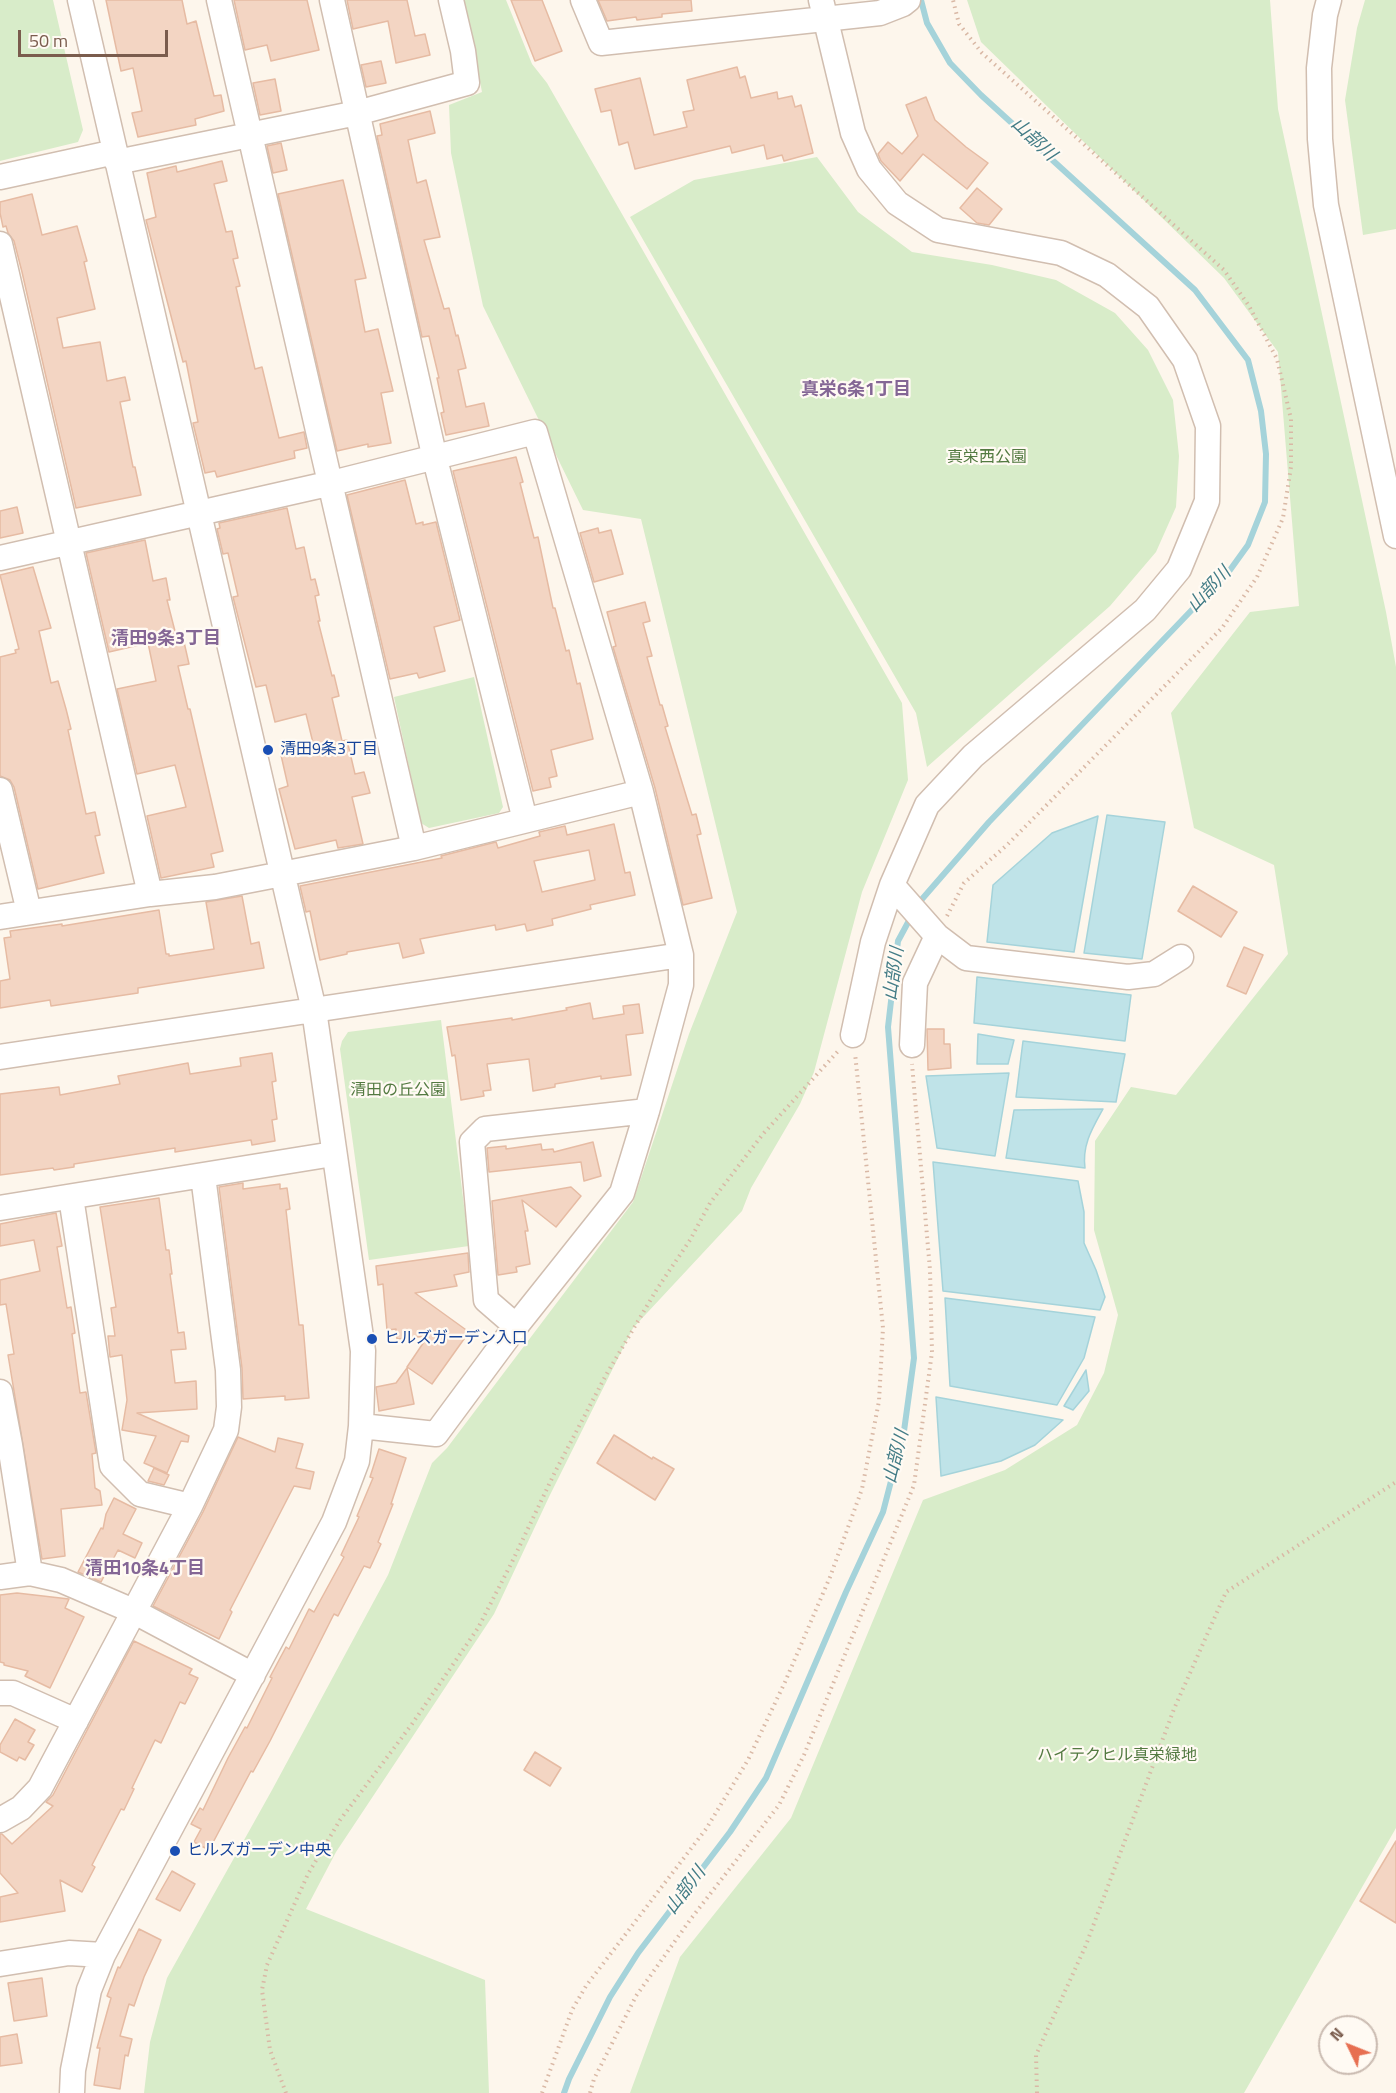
<!DOCTYPE html>
<html>
<head>
<meta charset="utf-8">
<style>
	body { margin:0 }
	#map { position:relative; width:1396px; height:2093px; overflow:hidden; background:#fdf6ec; font-family:"Titillium Web",sans-serif }
	canvas { display:block }
	.north { position:absolute; left:1318px; top:2015px; width:60px; height:60px; box-sizing:border-box; background:#fffaf3; border:2px solid #cabbb1; border-radius:50%; rotate:313deg; font-size:16px; font-weight:700; line-height:24px; text-align:center; color:#7a5c4d }
	.north::after { content:''; display:block; margin:auto; width:21px; height:27px; background:#e76f51; clip-path:polygon(50% 0,100% 100%,50% 72%,0 100%) }
	.scale { position:absolute; left:18px; top:30px; width:150px; height:27px; box-sizing:border-box; border:3px solid #7a5c4d; border-top:0; padding-left:8px; font-size:18px; line-height:21px; white-space:nowrap; color:#7a5c4d; -webkit-text-stroke:4px #fffaf3; paint-order:stroke }
</style>
</head>
<body>
<div id="map">
<canvas width="1396" height="2093"></canvas>
<div class="north">N</div>
<div class="scale">50 m</div>
</div>
<script>
const ctx = document.querySelector('canvas').getContext('2d');
ctx.lineJoin = 'round';
function fill(path, color) {
  ctx.fillStyle = color;
  ctx.fill(path, 'evenodd');
}
function stroke(path, color, width, dash) {
  ctx.strokeStyle = color;
  ctx.lineWidth = width;
  ctx.lineCap = dash ? 'butt' : 'round';
  ctx.setLineDash(dash || []);
  ctx.stroke(path);
}
function label(font, color, halo, rows, align = 'center') {
  ctx.font = font + ' "Titillium Web","Noto Sans JP",sans-serif';
  ctx.lineWidth = 4.5;
  ctx.setLineDash([]);
  ctx.textBaseline = 'middle';
  ctx.strokeStyle = halo;
  ctx.fillStyle = color;
  for (const [text, x, y, turn = 0] of rows) {
    ctx.save();
    ctx.translate(x, y);
    ctx.rotate((+turn || 0) * Math.PI / 180);
    ctx.textAlign = isNaN(turn) ? turn : align;
    if (halo) ctx.strokeText(text, 0, 0);
    ctx.fillText(text, 0, 0);
    ctx.restore();
  }
}
fill(new Path2D(`
	M0 0H53L83 130 78 142 0 161Z
	M464 0H506L532 64 547 83 902 703 908 780 862 892 814 1072 800 1104 751 1188 742 1211 633 1328 549 1497 494 1614 336 1852 306 1909 485 1980 489 2093H144L150 2042 167 1978 272 1790 388 1575 432 1463 447 1448 633 1202 689 1034 737 912 641 519 583 510 483 306 451 153 449 105 482 92Z
	M967 0H1270L1278 109 1386 612 1396 667V1828L1244 2093H630L680 1957 791 1818 923 1500 1005 1470 1077 1425 1104 1373 1118 1315 1094 1230 1095 1141 1131 1087 1176 1095 1288 954 1274 865 1194 828 1171 713 1250 612 1299 606 1278 352 1224 278 981 42Z
	M1365 0H1396V229L1363 235 1345 100 1357 28Z
	M817 157 858 212 912 252 992 265 1056 280 1115 313 1148 350 1173 400 1179 456 1176 507 1156 552 1110 606 927 767 916 713 630 217 694 180Z
	M474 677 503 807 499 813 429 828 421 823 394 697Z
	M441 1020 469 1246 369 1260 340 1049 342 1041 348 1032Z`), '#d8ecc9');
const water = new Path2D(`
	M1107 815 1165 822 1142 959 1084 953Z
	M1098 816 1074 952 987 942 993 885 1052 833Z
	M977 977 1131 995 1125 1041 974 1023Z
	M978 1034 1014 1040 1008 1064H977Z
	M1023 1041 1125 1054 1116 1102 1016 1097Z
	M1009 1073 995 1156 937 1148 926 1076Z
	M1103 1109C1092 1129 1082 1145 1085 1168L1006 1158 1014 1110Z
	M933 1162 1078 1181 1084 1212V1243L1096 1270 1105 1297 1100 1310 943 1291Z
	M945 1298 1095 1317 1084 1358 1057 1405 950 1386Z
	M1086 1370 1089 1391 1073 1410 1064 1406Z
	M936 1397 1063 1420 1035 1445 1001 1461 941 1476Z`);
fill(water, '#bfe3e8');
stroke(water, '#a5d3da', 1.5);
stroke(new Path2D(`
	M916 906 989 822 1230 570 1248 545 1265 502 1266 454 1261 411 1248 360 1195 290 981 95 950 63 927 23 921 0
	M564 2093 569 2079 610 1997 638 1953 730 1832 766 1778 846 1592 883 1512 904 1431 914 1358 888 1027 898 941 912 915`), '#a5d3da', 6);
const building = new Path2D(`
	M106 0H182L187 24 196 21 214 96 221 95 224 111 195 119 196 125 138 137 132 113 142 111 133 68 121 71Z
	M234 0H307L319 50 271 61 267 45 245 50Z
	M347 0H407L415 36 425 34 430 55 396 63 388 21 353 29Z
	M511 0H542L562 51 535 61Z
	M598 0H691L692 11 662 14V17L637 20 636 17 607 21Z
	M381 61 386 83 366 87 361 65Z
	M737 67 740 78 745 76 751 98 777 92 778 99 792 96 795 107 801 105 813 153 784 161 782 155 767 159 764 145 732 153 730 146 635 169 628 142 619 145 611 110 601 112 595 89 640 78 654 135 687 127 683 112 694 110 687 80Z
	M275 79 281 111 260 115 253 83Z
	M926 97 935 120 966 147 988 163 967 189 923 154 900 181 881 161 878 154 888 142 902 154 918 136 906 105Z
	M430 111 435 133 408 140 417 183 426 180 440 237 424 240 444 309 449 308 456 336 458 335 466 368 458 370 466 407 484 403 489 426 446 435 441 413 444 412 437 378H439L429 336 422 337 377 136 382 135 380 124Z
	M281 143 287 170 273 173 267 146Z
	M222 161 227 181 214 184 226 232 232 231 238 258 233 259 240 286 236 287 255 369 262 367 279 438 304 432 307 448 294 451 295 458 217 477 215 471 205 473 193 423 198 422 186 361 183 362 146 220 156 217 147 173 176 166 177 172Z
	M343 180 366 278 355 280 365 332 378 329 393 391 381 393 391 443 368 447V444L337 451 278 194Z
	M977 188 1002 209 989 225 977 223 960 208Z
	M32 194 42 235 77 226 87 261 84 262 95 309 57 318 63 348 100 342 107 381 125 377 130 400 120 402 133 467H135L141 495 76 508 22 272 14 241 8 233 6 226 3 227 0 213V202Z
	M516 457 523 482 520 483 534 538 538 537 553 608H555L566 651 569 650 577 684 580 683 593 739 551 750 557 776 549 778 551 787 533 791 453 471Z
	M405 480 416 524 423 522V525L436 522 460 620 434 627 445 671 419 678 417 673 390 679 347 495Z
	M17 507 23 533 0 538V511Z
	M287 508 296 549 304 547 311 580 315 579 319 595 315 596 320 621H318L332 676 334 675 339 696 332 698 342 741 347 740 355 774 364 772 370 793 352 797 363 844 338 848 336 840 295 849 279 789 288 786 281 755 314 747 306 714 275 722 266 685 256 687 233 597 238 596 228 553 223 554 217 529 220 528 219 523Z
	M598 528 599 533 611 530 623 574 594 582 580 533Z
	M145 540 153 581 166 578 170 600H167L178 643 184 642 189 664 178 666 188 709H190L223 851 211 854 214 867 161 878 147 816 186 807 175 765 137 774 117 689 156 681 148 643 109 652 86 553Z
	M33 567 51 628 39 631 51 683 58 681 66 709 71 729 68 730 86 814 95 812 100 835 95 836 104 873 38 889 14 787 10 780 0 776V657L16 653 15 650 19 649 0 575Z
	M645 602 650 621 643 623 652 656 647 657 660 705H662L668 726 665 727 692 815 696 814 701 834 697 835 712 898 683 905 655 788 613 647 616 646 607 612Z
	M614 824 625 873 630 872 635 895 590 905 591 909 552 919 553 925 527 931 525 924 496 930 495 925 420 939 424 953 403 958 399 943 347 952V954L320 960 310 911 306 912 300 886 442 858 441 856 496 842 498 848 540 836 539 832 565 826 567 835ZM589 850 595 880 542 892 534 861Z
	M1193 886 1237 912 1221 937 1178 911Z
	M242 896 251 944 259 942 264 968 138 988V993L51 1006 50 1000 0 1008V981L10 979 4 938 11 937 10 931 62 924V926L159 910 166 954H169V956L214 949 206 902Z
	M1244 947 1263 955 1246 994 1227 986Z
	M590 1003 593 1019 624 1014 623 1006 639 1004 643 1033 626 1035 631 1075 601 1079V1076L555 1084V1087L533 1091 529 1059 487 1064 491 1090 483 1091 484 1096 461 1100 455 1055 452 1056 447 1027 512 1018V1020L567 1010 566 1008Z
	M927 1029H944V1044H950L951 1068 928 1070Z
	M272 1053 276 1081 272 1082 277 1119 272 1120 275 1141 252 1145 251 1140 175 1152V1148L74 1164V1167L54 1170 53 1168 0 1175V1094L59 1087 60 1095 120 1084 118 1076 188 1063 190 1074 241 1066 240 1058Z
	M593 1142 601 1176 584 1181 581 1162 489 1172 487 1148 506 1146V1149L541 1144 542 1150 553 1149 554 1152Z
	M243 1183V1189L280 1184V1189L287 1188 290 1209 286 1210 299 1325H303L309 1398 285 1400V1396L243 1399 242 1368 219 1187Z
	M571 1187 581 1196 556 1227 522 1200 528 1231H525L530 1264 516 1267 517 1272 498 1275 492 1201Z
	M159 1198 166 1250H169L172 1274H170L178 1333 184 1332 186 1349 171 1350 175 1383 196 1381 197 1409 137 1413 189 1436 188 1442 181 1441 167 1473 144 1463 156 1436 122 1430 127 1400 122 1355 110 1357 108 1336H115L111 1308 116 1307 100 1207Z
	M56 1213 62 1246 57 1247 67 1308 71 1307 75 1333 72 1334 80 1393 86 1392 96 1453 92 1454 95 1488 100 1491 102 1505 61 1509 65 1556 42 1559 8 1355 14 1354 6 1304 0 1305V1280L40 1271 34 1240 0 1246V1224Z
	M468 1253 469 1272 454 1275 457 1286 415 1293 469 1332 432 1384 407 1367 428 1336 397 1339 396 1329 387 1330 383 1284 378 1285 376 1266Z
	M407 1368 414 1404 379 1411 376 1387 396 1383Z
	M614 1435 652 1459 653 1457 674 1469 655 1500 597 1463Z
	M238 1437 275 1452 278 1438 303 1444 296 1468 314 1472 310 1489 294 1486 230 1610 232 1612 219 1639 153 1606 203 1512Z
	M379 1449 406 1458 391 1504H393L378 1542 381 1544 370 1568 364 1566 338 1616 334 1614 270 1741 253 1772 251 1771 209 1850 194 1842 201 1829 191 1824 200 1808 203 1810 228 1758 245 1727 247 1728 272 1678 270 1677 286 1647 289 1649 309 1609 314 1612 344 1557 341 1555 359 1517 357 1516 373 1478 370 1477Z
	M154 1468 169 1475 164 1485 148 1481Z
	M114 1498 136 1509 123 1534 142 1543 135 1558 118 1550 101 1582 78 1572 101 1528 103 1529 106 1514Z
	M17 1593 69 1599 65 1608 84 1617 50 1688 25 1676 28 1671 4 1665V1663L0 1662V1595Z
	M134 1641 192 1669 189 1674 198 1678 185 1704 180 1702 161 1743 155 1740 132 1788 134 1789 124 1810 121 1809 92 1865 95 1867 82 1892 60 1880 65 1911 0 1922V1897L18 1893 0 1873V1834H2L12 1844 53 1806 46 1802 53 1795Z
	M15 1719 35 1730 28 1742 34 1745 25 1760 19 1757 17 1761 0 1752V1745Z
	M535 1752 561 1768 550 1786 524 1770Z
	M1396 1841V1923L1360 1901Z
	M172 1871 195 1884 180 1911 156 1899Z
	M139 1929 161 1940 144 1977 134 2006 129 2004 120 2036 132 2039 128 2056 125 2055 120 2089 94 2085 100 2048H97L111 1998 107 1996 118 1967 120 1968Z
	M42 1978 47 2016 14 2021 8 1983Z
	M17 2034 22 2063 0 2066V2037Z`);
fill(building, '#f3d5c3');
stroke(building, '#e6bba3', 1.5);
const minor = new Path2D(`
	M219 0 414 848
	M332 0 435 459 525 820
	M583 0 601 43 880 13 903 4 908 0
	M821 0 853 133 869 169 897 203 938 230 1061 253 1107 275 1148 307 1185 360 1208 426 1207 501 1179 569 1145 610 973 756 927 805 892 885 873 942 853 1035
	M1329 0 1325 15 1319 68 1320 139 1326 205 1396 536
	M117 162 357 113 467 83 463 51 451 0
	M0 177 115 152
	M0 244 150 894
	M0 558 332 483 535 432 641 792 681 955V985L647 1111 622 1193 516 1326 436 1434 361 1426
	M0 790 29 912
	M892 885 937 936 966 958 1128 977 1154 974 1181 957
	M0 917 150 894 215 887 282 874 414 848 641 792
	M912 1045 915 983 937 936
	M0 1057 681 955
	M71 1197 112 1466 140 1494 190 1506
	M0 1208 333 1154
	M516 1326 486 1300 472 1142 485 1129 647 1111
	M0 1392 10 1445 30 1573
	M0 1577 30 1573 61 1580 133 1611 253 1675
	M0 1693H13L76 1721
	M0 1820 21 1808 40 1788 190 1506 226 1430 229 1407 228 1370 203 1176
	M0 1964 69 1953 103 1955
	M72 2093 73 2070 89 1990 103 1955 334 1522 357 1461 361 1426 363 1351 314 1010 80 0`);
stroke(minor, '#d1beb0', 27);
stroke(new Path2D(`
	M947 916 964 883 1008 844 1222 628 1257 577 1283 518 1291 467V419L1277 359 1249 306 1224 270 982 53 959 24 953 0
	M286 2093 270 2050 262 1990 267 1965 308 1874 340 1820 412 1724 478 1628 512 1562 555 1472 606 1375 657 1289 690 1240 710 1203 763 1134 840 1049
	M542 2093 572 2010 586 1986 706 1829 748 1760 785 1682 830 1577 862 1489 879 1401 883 1328 855 1053
	M590 2093 594 2079 636 1996 690 1920 779 1805 804 1755 914 1485 932 1352 930 1270 912 1064
	M1037 2093 1036 2055 1086 1945 1174 1709 1226 1592 1396 1482`), '#d9b8a5', 4, [1.5, 4.5]);
stroke(minor, '#fff', 24);
for (const [x, y, r, color] of [
	[268,750,6,"#1a4fb4"],
	[372,1339,6,"#1a4fb4"],
	[175,1851,6,"#1a4fb4"]
]) {
  const dot = new Path2D();
  dot.arc(x, y, r, 0, 2 * Math.PI);
  ctx.fillStyle = color;
  ctx.fill(dot);
  stroke(dot, '#fffaf3', 2);
}
label('16px', '#537a41', '#fffaf3', [
	["真栄西公園",987,458],
	["清田の丘公園",398,1091],
	["ハイテクヒル真栄緑地",1117,1756]
]);
label('16px', '#164399', '#fffaf3', [
	["清田9条3丁目",280,750],
	["ヒルズガーデン入口",384,1339],
	["ヒルズガーデン中央",187,1851]
], 'left');
label('italic 18px', '#437c86', '#fffaf3', [
	["山部川",1033,140,43],
	["山部川",1210,590,-47],
	["山部川",895,974,-82],
	["山部川",897,1457,-76],
	["山部川",686,1891,-53]
]);
label('bold 18px', '#846695', '#fffaf3', [
	["真栄6条1丁目",856,391],
	["清田9条3丁目",166,640],
	["清田10条4丁目",145,1570]
]);
</script>
</body>
</html>
